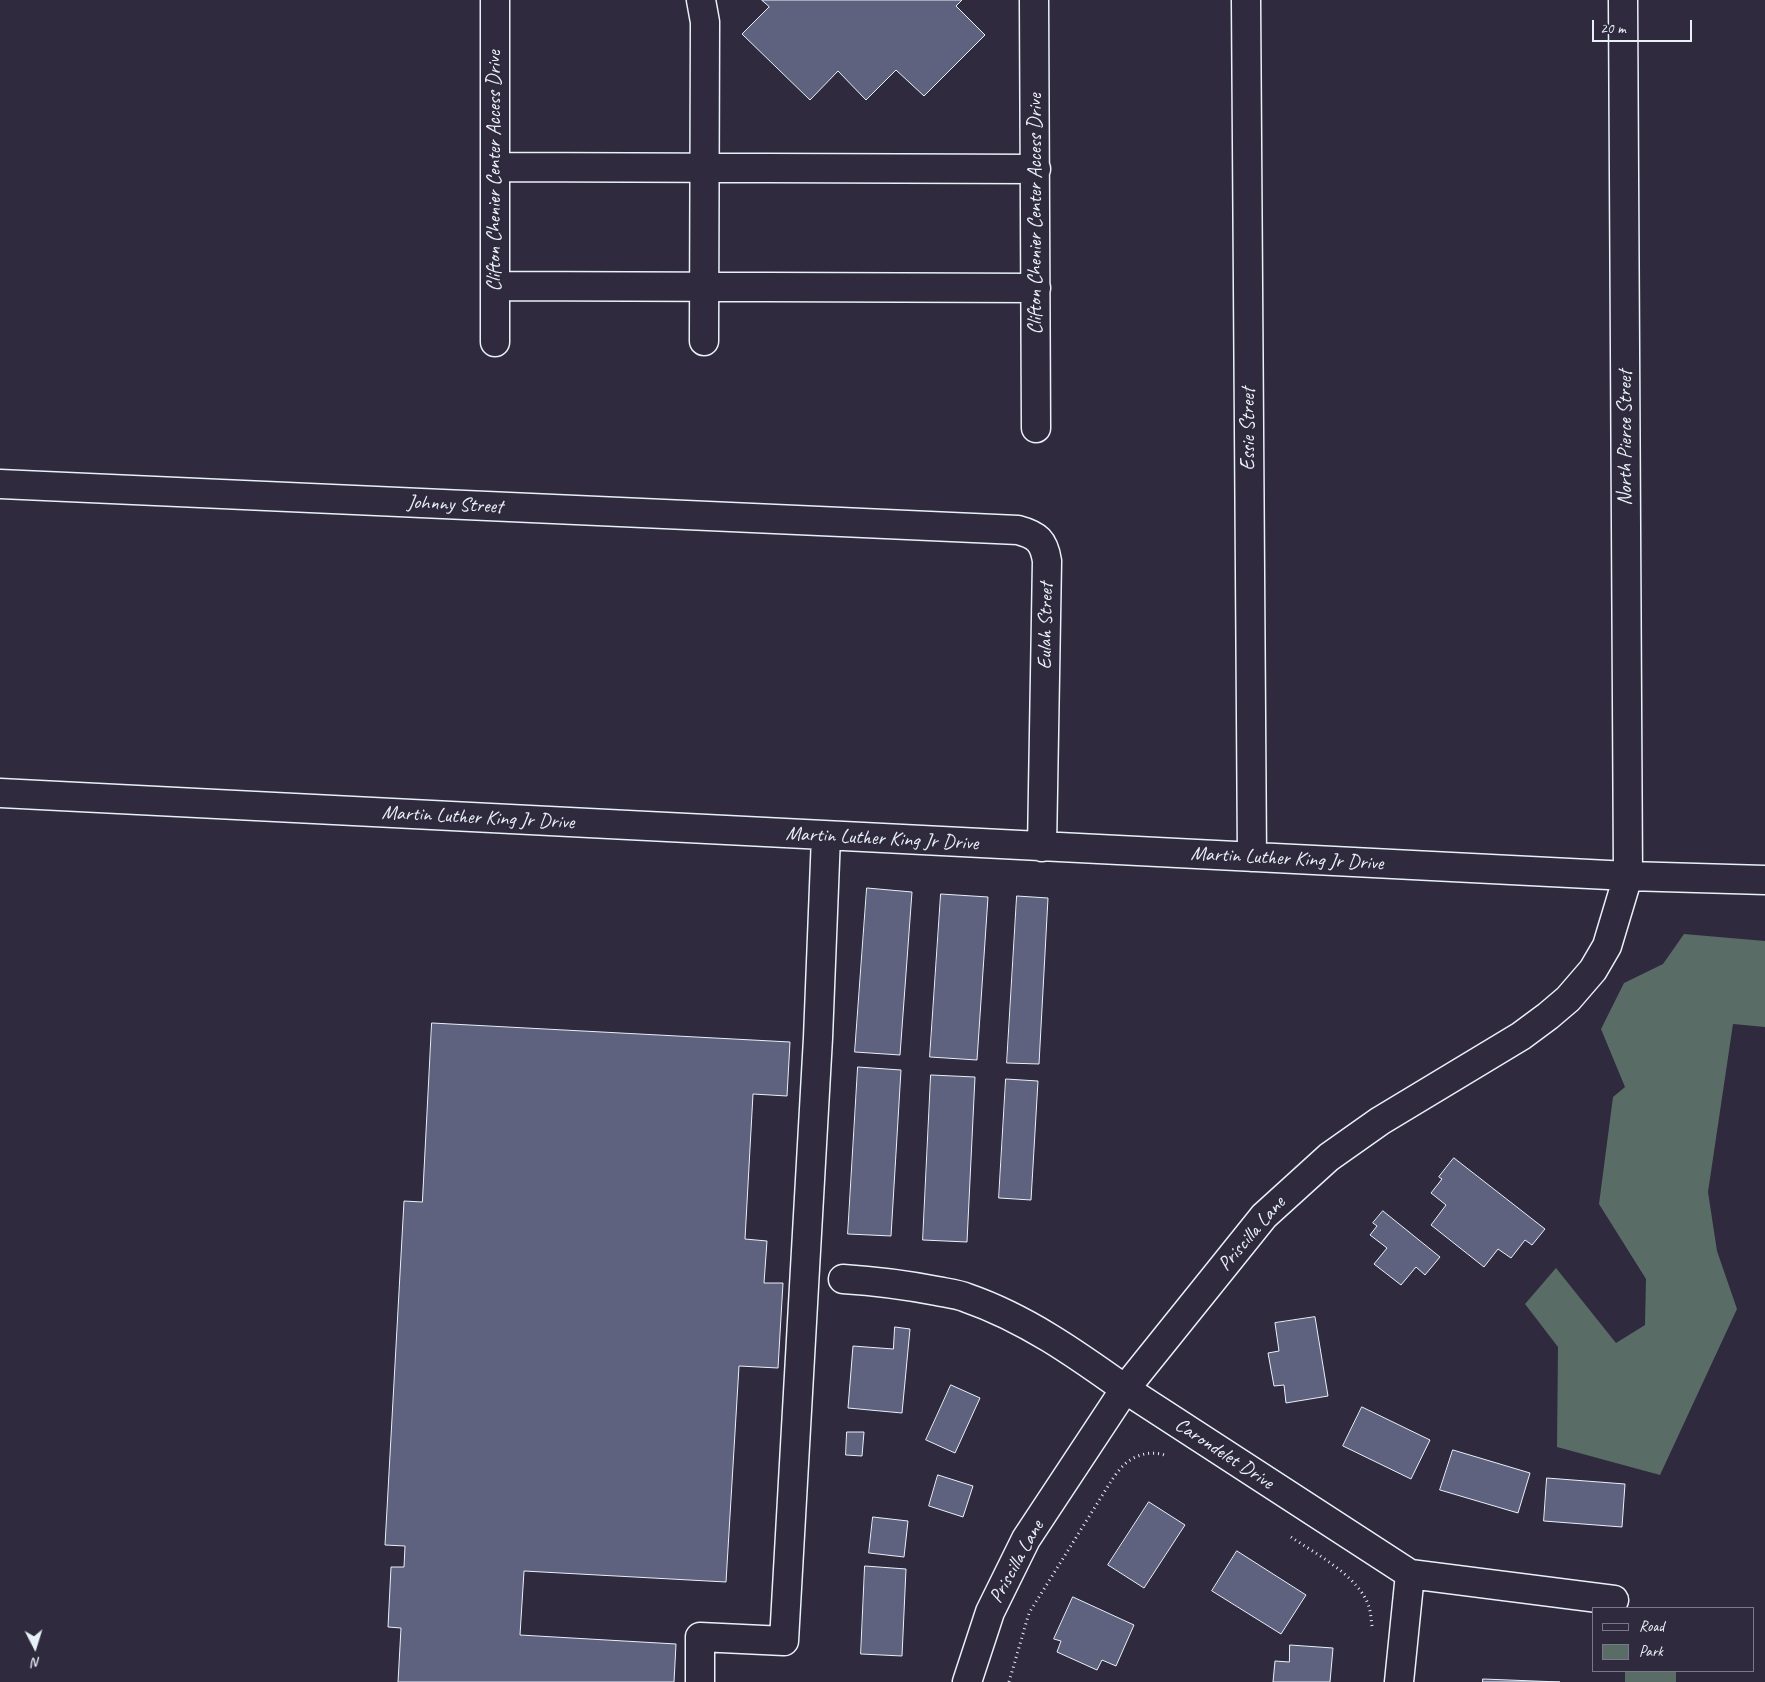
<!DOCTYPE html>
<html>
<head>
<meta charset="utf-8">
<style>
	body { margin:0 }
	#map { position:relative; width:1765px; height:1682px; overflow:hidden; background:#2f2a3d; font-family:Caveat,sans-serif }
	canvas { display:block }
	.legend { position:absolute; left:1592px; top:1607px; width:162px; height:65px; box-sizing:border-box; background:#2f2a3d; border:1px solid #797a88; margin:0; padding:6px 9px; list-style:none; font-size:15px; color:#e8f1f8 }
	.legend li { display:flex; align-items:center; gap:10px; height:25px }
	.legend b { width:25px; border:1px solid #797a88 }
	.north { position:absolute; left:10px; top:1622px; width:50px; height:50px; -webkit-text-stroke:4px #2f2a3d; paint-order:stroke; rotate:175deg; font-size:14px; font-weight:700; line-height:20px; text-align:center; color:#e8f1f8 }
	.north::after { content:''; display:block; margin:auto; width:18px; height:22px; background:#e8f1f8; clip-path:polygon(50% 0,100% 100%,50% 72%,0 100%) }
	.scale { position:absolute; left:1592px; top:20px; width:100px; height:22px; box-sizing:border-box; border:2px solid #e8f1f8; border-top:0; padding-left:6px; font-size:15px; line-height:18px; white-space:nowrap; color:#e8f1f8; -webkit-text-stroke:4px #2f2a3d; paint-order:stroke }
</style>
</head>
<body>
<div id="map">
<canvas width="1765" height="1682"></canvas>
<ul class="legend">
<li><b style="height:6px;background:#2f2a3d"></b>Road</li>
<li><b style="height:14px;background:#596c66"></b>Park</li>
</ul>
<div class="north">N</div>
<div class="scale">20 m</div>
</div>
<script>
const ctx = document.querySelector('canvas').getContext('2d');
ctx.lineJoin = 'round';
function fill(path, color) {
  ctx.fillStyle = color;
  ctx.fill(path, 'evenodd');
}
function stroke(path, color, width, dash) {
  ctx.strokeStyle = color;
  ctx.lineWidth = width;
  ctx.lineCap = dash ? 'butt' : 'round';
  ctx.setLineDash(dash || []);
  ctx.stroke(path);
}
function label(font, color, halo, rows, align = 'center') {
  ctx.font = font + ' Caveat,sans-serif';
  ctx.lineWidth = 4;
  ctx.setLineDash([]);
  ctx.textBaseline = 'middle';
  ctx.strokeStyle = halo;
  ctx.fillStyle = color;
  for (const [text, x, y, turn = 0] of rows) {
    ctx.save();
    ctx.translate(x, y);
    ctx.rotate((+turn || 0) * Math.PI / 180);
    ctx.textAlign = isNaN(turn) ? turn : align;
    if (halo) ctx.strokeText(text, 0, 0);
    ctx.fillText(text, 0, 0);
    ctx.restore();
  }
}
fill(new Path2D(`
	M1684 934 1765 941V1027L1733 1024 1708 1192 1717 1251 1737 1309 1660 1475 1557 1447 1558 1347 1525 1304 1556 1268 1616 1343 1645 1325 1646 1279 1599 1204 1613 1097 1625 1087 1601 1029 1624 983 1663 964Z
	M1625 1671H1676V1682H1625Z`), '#596c66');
const building = new Path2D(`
	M762 0H962L956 6 985 35 924 96 896 70 866 100 838 71 810 100 742 34 769 7Z
	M867 888 912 892 900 1055 855 1052Z
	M941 894 988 897 977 1060 930 1057Z
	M1017 896 1048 898 1039 1064 1007 1063Z
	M432 1023 790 1042 787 1096 753 1094 745 1239 767 1241 764 1283H783L778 1368 739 1366 726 1582 524 1571 520 1635 676 1644 674 1682H398L401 1628 388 1627 391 1567H404L405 1546 385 1545 404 1201 422 1202Z
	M858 1067 901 1070 891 1236 848 1234Z
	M931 1075 975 1077 967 1242 923 1240Z
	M1006 1079 1038 1081 1031 1200 999 1198Z
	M1454 1158 1545 1229 1532 1245 1525 1240 1511 1258 1498 1249 1484 1267 1431 1225 1446 1205 1431 1193 1442 1179 1439 1177Z
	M1383 1211 1440 1257 1425 1275 1416 1267 1401 1285 1374 1264 1387 1248 1370 1235 1377 1226 1373 1223Z
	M1315 1317 1328 1396 1286 1403 1284 1385 1274 1386 1268 1353 1279 1351 1275 1323Z
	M895 1327 910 1329 902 1413 848 1408 853 1346 893 1349Z
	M951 1385 980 1398 955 1453 926 1440Z
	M1362 1407 1430 1440 1411 1479 1343 1446Z
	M847 1432H864L862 1456 846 1455Z
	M1453 1450 1530 1473 1518 1513 1440 1490Z
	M938 1475 973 1486 963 1517 929 1506Z
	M1547 1478 1625 1484 1622 1527 1544 1521Z
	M1149 1502 1185 1525 1144 1588 1108 1565Z
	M873 1517 908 1521 904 1557 869 1553Z
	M1237 1551 1306 1595 1281 1634 1212 1591Z
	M865 1566 906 1569 902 1656 861 1654Z
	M1073 1597 1134 1625 1116 1666 1102 1660 1097 1670 1057 1652 1061 1641 1054 1639Z
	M1290 1645 1333 1648 1330 1682H1273L1275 1661 1289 1662Z
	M1483 1679 1560 1682H1483Z`);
fill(building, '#5f627f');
stroke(building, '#e8f1f8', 1);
const minor = new Path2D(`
	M701 0 705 22 704 341
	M1034 0 1036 428
	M1246 0 1252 857
	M495 167 1036 169
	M495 286 1036 288
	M495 342V0
	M0 484 1018 530C1037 535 1044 541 1047 561L1042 847
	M0 793 1628 876 1765 880
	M843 1279C875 1281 906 1285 937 1291 947 1293 958 1294 967 1298 1025 1318 1076 1354 1125 1389L1410 1574 1614 1600
	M700 1682V1637L784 1641 818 1038 826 836
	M967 1682 990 1612 1026 1539 1125 1389 1264 1216 1329 1157 1380 1121 1521 1036 1548 1016 1568 999 1593 970 1607 946 1628 876 1623 0
	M1399 1682 1410 1574`);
stroke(minor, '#e8f1f8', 31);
stroke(new Path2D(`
	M1291 1537C1316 1554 1360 1577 1369 1607 1371 1613 1371 1620 1372 1626
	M1009 1682 1029 1613 1110 1483C1114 1477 1119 1469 1125 1464 1136 1454 1153 1450 1167 1456`), '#e8f1f8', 3, [1, 4]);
stroke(minor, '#2f2a3d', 28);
label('20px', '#e8f1f8', '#2f2a3d', [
	["Clifton Chenier Center Access Drive",495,171,-90],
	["Clifton Chenier Center Access Drive",1036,214,-90],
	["Essie Street",1249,429,-90],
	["North Pierce Street",1626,438,-90],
	["Johnny Street",455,505,3],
	["Eulah Street",1046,626,-89],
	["Martin Luther King Jr Drive",478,818,3],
	["Martin Luther King Jr Drive",882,839,3],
	["Martin Luther King Jr Drive",1287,859,3],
	["Priscilla Lane",1252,1234,-49],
	["Carondelet Drive",1224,1454,33],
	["Priscilla Lane",1017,1562,-61]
]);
</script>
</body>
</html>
